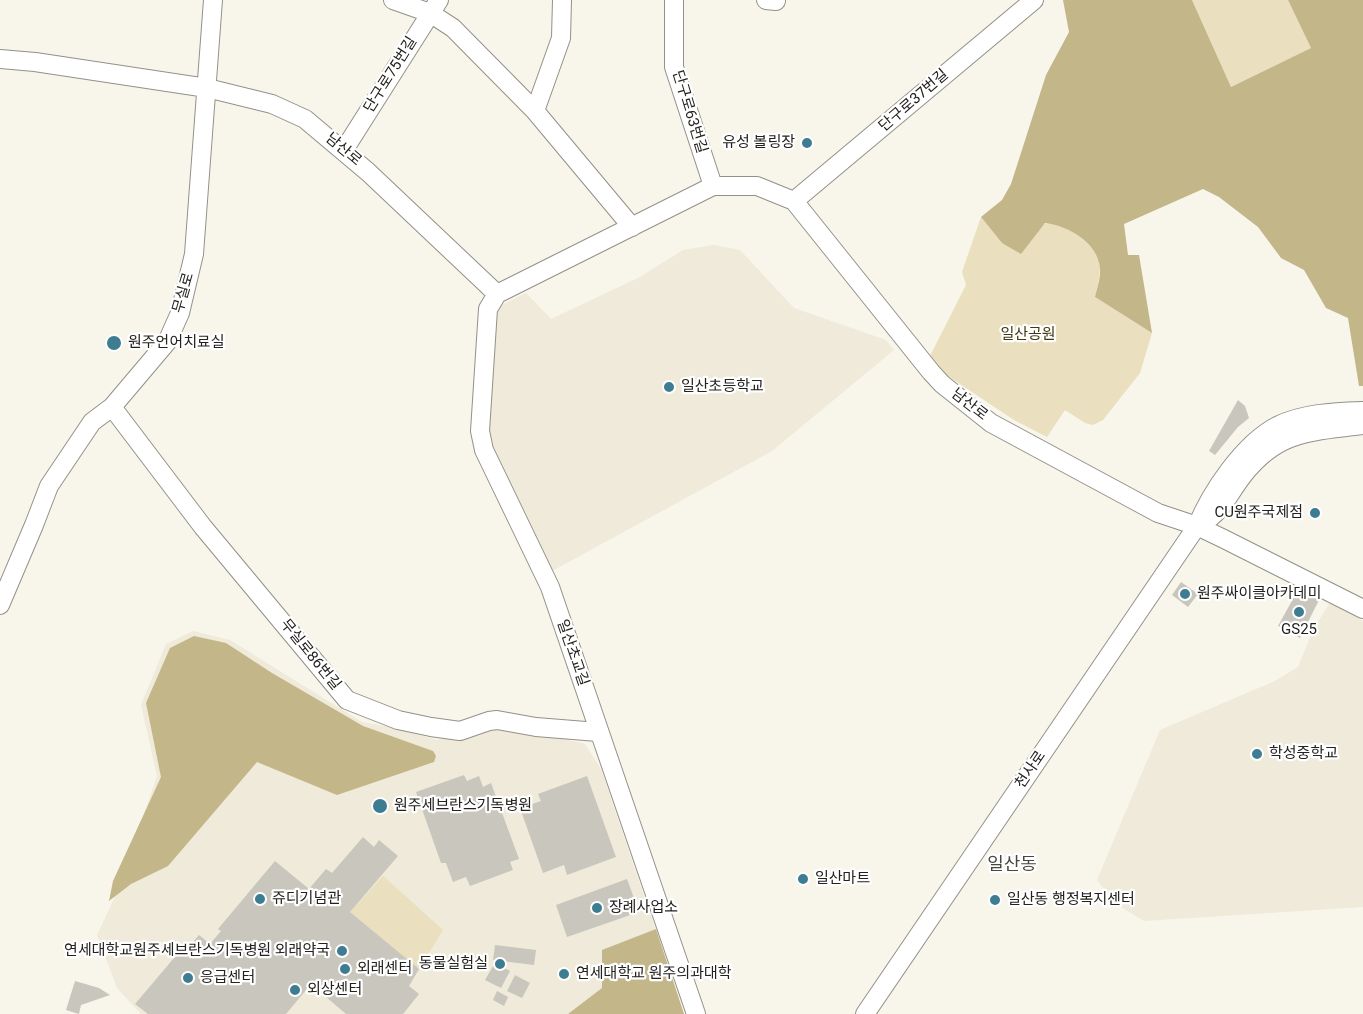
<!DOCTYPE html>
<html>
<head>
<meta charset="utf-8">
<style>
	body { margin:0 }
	canvas { display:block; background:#f8f5eb }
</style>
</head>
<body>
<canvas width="1363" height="1014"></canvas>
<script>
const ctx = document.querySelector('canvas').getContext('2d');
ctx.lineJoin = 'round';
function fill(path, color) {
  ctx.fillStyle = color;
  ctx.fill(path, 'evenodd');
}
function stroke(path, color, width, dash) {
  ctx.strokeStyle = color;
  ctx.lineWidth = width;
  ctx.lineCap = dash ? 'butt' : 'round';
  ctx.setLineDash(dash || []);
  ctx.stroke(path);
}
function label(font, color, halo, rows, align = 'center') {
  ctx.font = font + ' Roboto,"Noto Sans KR",sans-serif';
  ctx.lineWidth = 4.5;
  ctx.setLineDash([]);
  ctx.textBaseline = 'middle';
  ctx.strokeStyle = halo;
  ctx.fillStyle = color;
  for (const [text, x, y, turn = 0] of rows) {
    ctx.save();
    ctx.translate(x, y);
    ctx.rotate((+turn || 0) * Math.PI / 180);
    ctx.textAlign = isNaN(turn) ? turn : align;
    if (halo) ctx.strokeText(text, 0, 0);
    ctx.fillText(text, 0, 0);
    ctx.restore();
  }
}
fill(new Path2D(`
	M714 245 740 250 794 308 886 340 894 350 772 451 552 571 488 450 487 425 496 308 526 293 551 319 640 277 683 250Z
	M1331 601 1363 621V907L1144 921 1116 904 1097 880 1160 730 1275 681 1298 667 1314 628Z
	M193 631 230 640 362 722 395 728 437 740 460 733 504 724 585 744 601 769 684 1014H141L117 988 97 935 119 888 157 776 141 705 166 644Z`), '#efead9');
fill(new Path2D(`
	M1192 0H1288L1311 48 1231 87Z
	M981 217 1002 243C1015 237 1031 227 1045 224 1058 221 1090 240 1096 251 1104 265 1098 283 1095 297L1152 333 1140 373 1103 420 1093 425 1085 423 1065 410 1047 437 1014 420 948 376 930 356 966 285 962 272Z
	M383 876 443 930 419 969 350 912Z`), '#eadfbe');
fill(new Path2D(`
	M1063 0H1192L1231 87 1311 48 1288 0H1363V386H1359L1348 318 1326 308 1304 270 1281 258 1258 227 1219 197 1203 189 1124 224 1128 255H1139L1152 333 1095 297C1097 288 1101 277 1100 268 1098 243 1069 226 1045 223L1021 254 1002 243 981 217 1002 200 1011 184 1046 75 1069 32Z
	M194 636 226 643 272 673 363 726 433 751 436 756 434 762 337 795 257 762 168 866 131 884 109 901 113 881 161 777 146 703 170 648Z
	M656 929 684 1014H568L602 988V950Z`), '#c3b689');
fill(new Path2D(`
	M1238 400 1245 406 1249 418 1238 427 1215 455 1209 451Z
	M1181 582 1198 594 1188 607 1172 595Z
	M1299 588 1320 598 1300 638 1278 626Z
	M464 775 467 781 479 776 483 787 491 783 519 859 510 862 513 870 470 886 466 877 453 882 446 863H441L416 792Z
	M587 776 616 857 567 875 564 865 543 873 520 808 541 801 538 794Z
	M363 837 374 847 379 840 398 856 350 912 419 969 409 986 419 994 403 1014H346L311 984 286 1014H148L135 1004 185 945 188 948 199 935 210 944 221 931 218 929 275 861 309 889 326 869 332 873Z
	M627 879 639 912 567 937 556 905Z
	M495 945 536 950 534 965 493 960Z
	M495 963 510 971 501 988 485 980Z
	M515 975 530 983 522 998 507 991Z
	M75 981 99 988 110 995 81 1005 79 1014 66 1010Z
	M497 991 508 997 504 1006 493 1000Z`), '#c9c6bd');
const minor = new Path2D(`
	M393 0 430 13 453 28 535 111 632 227
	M674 0V67L713 186
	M766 0 776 1
	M0 59 35 62 207 88 272 104 305 119 368 172 497 294
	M535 111 561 38 562 0
	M344 150 439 0
	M794 201 1034 0
	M497 294 713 186H757L794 201 931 372 942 384 991 423 1158 513 1197 526 1224 539 1363 609
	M497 294 488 309 480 431 484 450 550 587 696 1014
	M112 407 203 527 347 700 398 720 431 727 460 731 489 721 497 720 536 727 598 732
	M1199 526C1225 509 1226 497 1244 474 1279 430 1311 432 1363 425
	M0 605 34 525 49 486 92 422 112 407 167 342 180 313 194 254 213 0
	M865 1014 1197 526C1211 492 1243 444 1277 426 1303 413 1334 412 1363 411`);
stroke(minor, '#939188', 20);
stroke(minor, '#fff', 18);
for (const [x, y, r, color] of [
	[807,143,6,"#3e7c92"],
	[114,343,8,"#3e7c92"],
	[669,387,6,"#3e7c92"],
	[1315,513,6,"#3e7c92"],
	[1185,594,6,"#3e7c92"],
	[1299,612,6,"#3e7c92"],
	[1257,754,6,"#3e7c92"],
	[380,806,8,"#3e7c92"],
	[803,879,6,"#3e7c92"],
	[260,899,6,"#3e7c92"],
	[995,900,6,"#3e7c92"],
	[597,908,6,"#3e7c92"],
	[342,951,6,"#3e7c92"],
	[500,964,6,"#3e7c92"],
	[345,969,6,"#3e7c92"],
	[564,974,6,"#3e7c92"],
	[188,978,6,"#3e7c92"],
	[295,990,6,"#3e7c92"]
]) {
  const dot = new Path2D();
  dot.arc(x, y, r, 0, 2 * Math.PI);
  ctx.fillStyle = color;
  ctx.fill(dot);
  stroke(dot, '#fff', 2);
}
label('15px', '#23221e', '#fff', [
	["단구로75번길",391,75,-58],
	["단구로37번길",914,101,-41],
	["단구로63번길",689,112,73],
	["남산로",343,150,40],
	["무실로",184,293,-74],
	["남산로",969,405,38],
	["일산초교길",572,653,71],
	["무실로86번길",310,655,51],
	["천사로",1031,770,-56]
]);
label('15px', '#23221e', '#fff', [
	["유성 볼링장",795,143,"right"],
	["원주언어치료실",128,343],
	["일산초등학교",681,387],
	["CU원주국제점",1303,513,"right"],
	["원주싸이클아카데미",1197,594],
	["GS25",1299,630,"center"],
	["학성중학교",1269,754],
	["원주세브란스기독병원",394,806],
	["일산마트",815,879],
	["쥬디기념관",272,899],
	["일산동 행정복지센터",1007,900],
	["장례사업소",609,908],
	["연세대학교원주세브란스기독병원 외래약국",330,951,"right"],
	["동물실험실",488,964,"right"],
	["외래센터",357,969],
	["연세대학교 원주의과대학",576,974],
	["응급센터",200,978],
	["외상센터",307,990]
], 'left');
label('15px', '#433814', '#fff', [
	["일산공원",1028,335]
]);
label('18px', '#48463e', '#fff', [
	["일산동",1012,865]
]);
</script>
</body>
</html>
